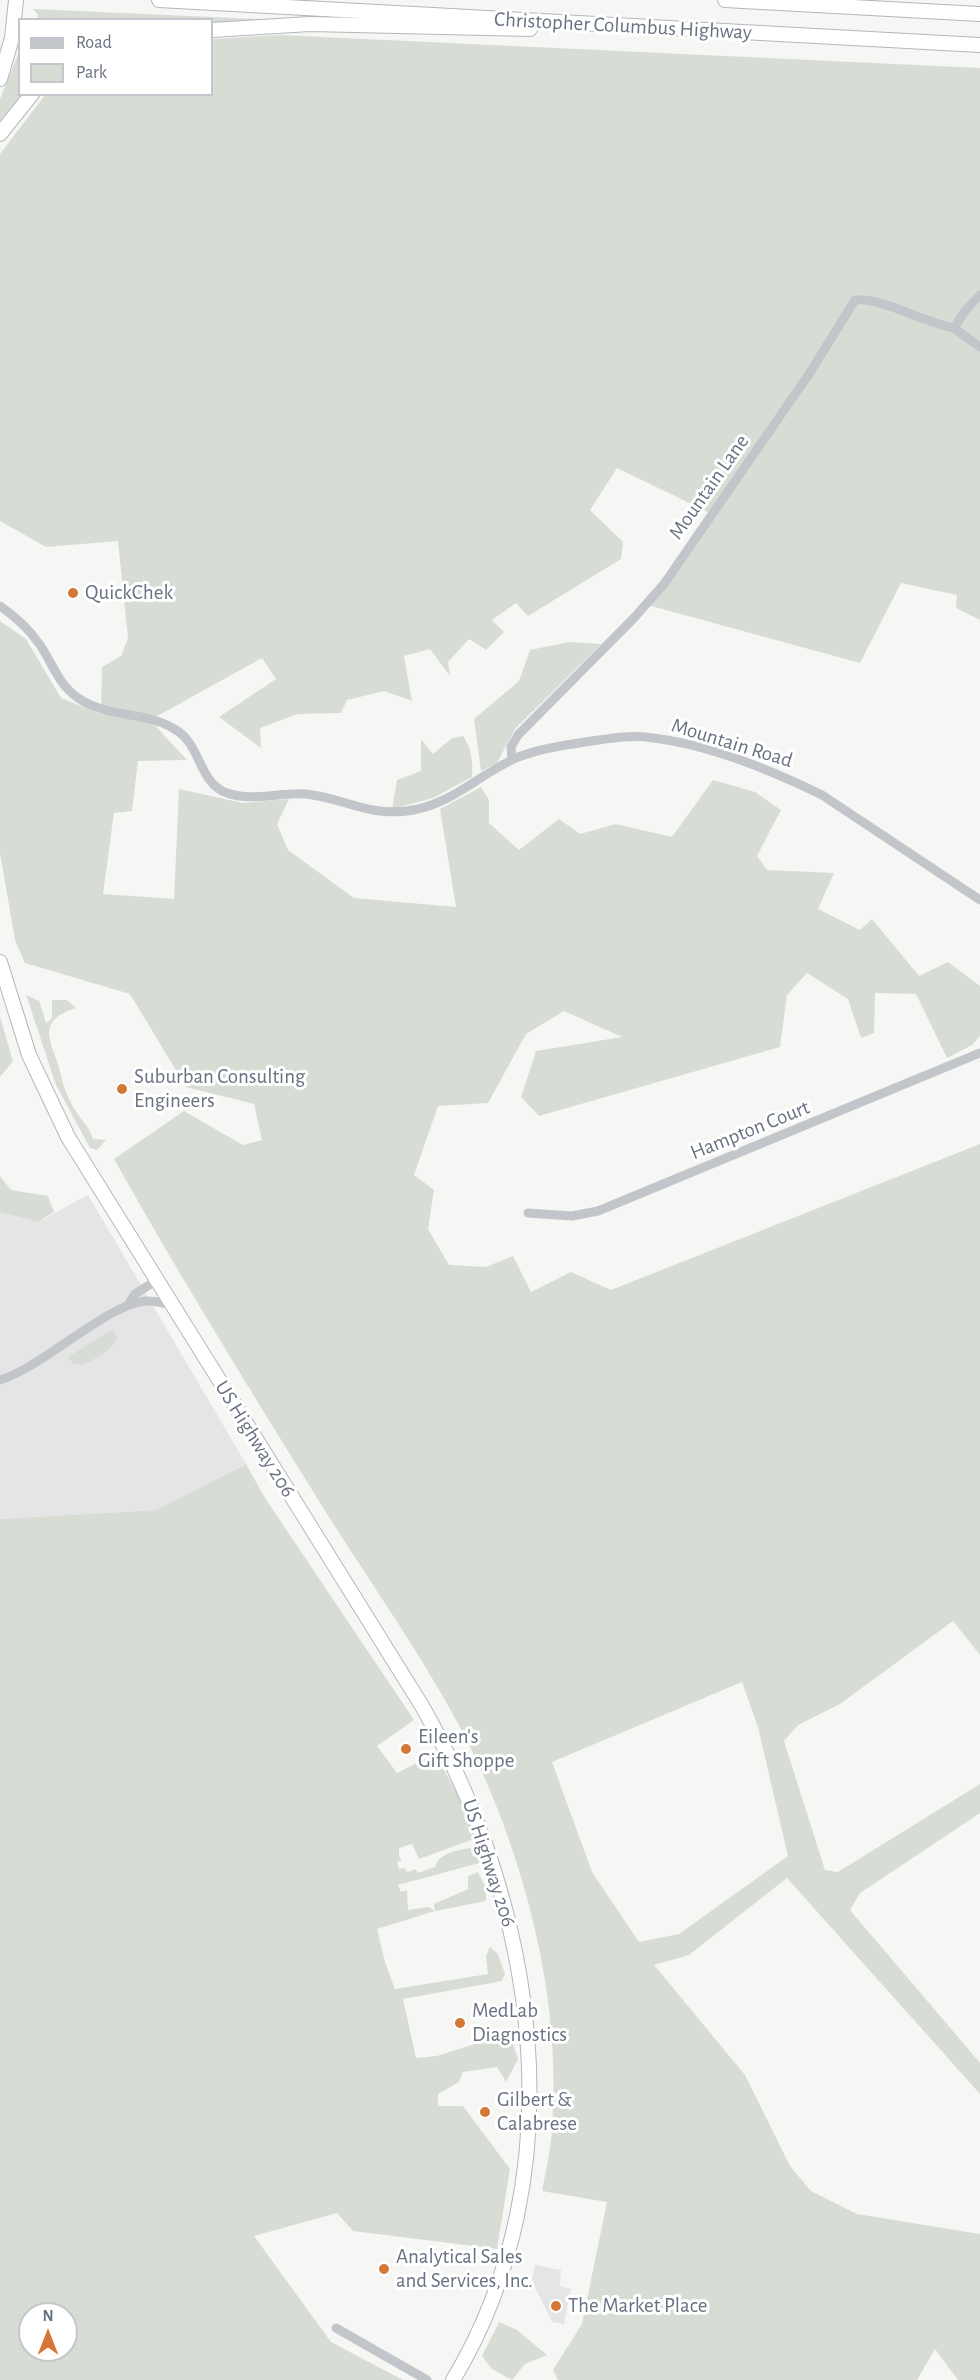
<!DOCTYPE html>
<html>
<head>
<meta charset="utf-8">
<style>
	body { margin:0 }
	#map { position:relative; width:980px; height:2380px; overflow:hidden; background:#f6f6f4; font-family:"Alegreya Sans",sans-serif }
	canvas { display:block }
	.legend { position:absolute; left:18px; top:18px; width:195px; height:78px; box-sizing:border-box; background:#fff; border:2px solid #c3c7cd; margin:0; padding:8px 10px; list-style:none; font-size:18px; color:#687282 }
	.legend li { display:flex; align-items:center; gap:12px; height:30px }
	.legend b { width:30px; border:2px solid #c3c7cd }
	.north { position:absolute; left:18px; top:2302px; width:60px; height:60px; box-sizing:border-box; background:#fff; border:2px solid #c3c7cd; border-radius:50%; rotate:0deg; font-size:16px; font-weight:700; line-height:24px; text-align:center; color:#687282 }
	.north::after { content:''; display:block; margin:auto; width:21px; height:27px; background:#d47836; clip-path:polygon(50% 0,100% 100%,50% 72%,0 100%) }
</style>
</head>
<body>
<div id="map">
<canvas width="980" height="2380"></canvas>
<ul class="legend">
<li><b style="height:8px;background:#c2c5c9"></b>Road</li>
<li><b style="height:16px;background:#d7ddd5"></b>Park</li>
</ul>
<div class="north">N</div>
</div>
<script>
const ctx = document.querySelector('canvas').getContext('2d');
ctx.lineJoin = 'round';
function fill(path, color) {
  ctx.fillStyle = color;
  ctx.fill(path, 'evenodd');
}
function stroke(path, color, width, dash) {
  ctx.strokeStyle = color;
  ctx.lineWidth = width;
  ctx.lineCap = dash ? 'butt' : 'round';
  ctx.setLineDash(dash || []);
  ctx.stroke(path);
}
function label(font, color, halo, rows, align = 'center') {
  ctx.font = font + ' "Alegreya Sans",sans-serif';
  ctx.lineWidth = 6;
  ctx.setLineDash([]);
  ctx.textBaseline = 'middle';
  ctx.strokeStyle = halo;
  ctx.fillStyle = color;
  for (const [text, x, y, turn = 0] of rows) {
    ctx.save();
    ctx.translate(x, y);
    ctx.rotate((+turn || 0) * Math.PI / 180);
    ctx.textAlign = isNaN(turn) ? turn : align;
    if (halo) ctx.strokeText(text, 0, 0);
    ctx.fillText(text, 0, 0);
    ctx.restore();
  }
}
fill(new Path2D(`
	M88 1195 246 1464 156 1510 0 1519V1212L38 1222Z
	M535 2265 561 2270 560 2286 571 2289 564 2324 552 2322 534 2285 532 2278Z`), '#e4e5e4');
fill(new Path2D(`
	M33 9 302 21 212 25V20H37L38 15Z
	M280 35 980 68V620L956 608 957 595 901 583 860 663 644 604 710 513 617 468 590 510 623 542 621 559 528 616 516 603 492 620 504 632 486 650 469 639 448 662 450 676 430 649 404 656 412 701 384 691 347 700 341 713 298 714 260 728 261 748 219 717 276 679 262 658 150 720 187 760 138 761 132 811 114 813 103 894 174 899 179 789 243 803 289 799 277 824 288 850 354 898 456 907 440 809 481 787 489 800V823L519 850 559 819 580 834 616 824 672 837 713 780 755 792 781 810 757 856 767 870 834 873 818 909 860 930 872 919 919 976 948 962 980 986V1036L972 1045 947 1058 916 994 875 993 874 1033 861 1038 848 999 807 973 787 995 780 1047 539 1116 521 1097 536 1051 622 1037 564 1011 526 1034 488 1103 438 1106 414 1175 434 1190 428 1229 449 1265 486 1267 513 1256 531 1292 571 1272 611 1290 980 1144V1655L953 1621 840 1704 798 1725 784 1741 825 1870 838 1872 980 1784V1813L860 1893 850 1910 980 2063V2094L787 1878 689 1955 654 1965 745 2075 790 2166 811 2191 857 2214 980 2234V2380H958L935 2349 917 2380H558L553 2370 582 2324 607 2202 542 2191C546 2170 551 2149 552 2128 561 2011 532 1888 486 1781 447 1690 380 1598 327 1514 254 1396 181 1279 114 1159L184 1111 243 1145 262 1140 254 1104 186 1087 130 994 25 963 15 940 0 853V621L26 639 61 698 101 714 102 667 121 656 128 638 118 541 46 547 0 521V154L45 95 212 94V39ZM742 1682 758 1727 788 1856 679 1934 639 1942 592 1872 552 1762Z
	M19 52 20 94 26 95 0 126V99Z
	M569 642 601 644 515 729 497 763 481 771 474 719 519 681 530 650Z
	M463 736C472 750 473 761 472 777L433 798 392 809 397 780 421 771V739L433 754 452 738Z
	M26 995 39 1001 46 1023 52 1018V1000H67L76 1008C31 1022 55 1045 61 1075 62 1084 71 1105 77 1113 85 1125 88 1125 93 1139L106 1140 97 1150 90 1148 56 1085Z
	M0 1017 13 1061 0 1077Z
	M0 1176 11 1190 48 1196 54 1212 38 1222 0 1212Z
	M113 1329 117 1339C112 1350 85 1368 74 1364L68 1357Z
	M246 1464 265 1498 414 1720 377 1746 397 1773 431 1756 437 1758 470 1815 477 1838 419 1859 412 1844 399 1848V1856L402 1860 397 1862 399 1869 405 1868 407 1872 416 1869 418 1873 435 1867C441 1849 464 1850 480 1846L483 1862 398 1885 401 1892 407 1890 408 1910 429 1907 435 1911 434 1904 468 1889V1876L478 1872 486 1888V1901L435 1911 377 1929 385 1962 395 1989 488 1974 486 1956 490 1947 498 1954 505 1974 502 1981 403 1999 416 2058 437 2056 509 2033 518 2059 506 2082 497 2067 463 2072 459 2082 438 2094V2106H463L510 2169 497 2249 353 2231 337 2213 254 2236 331 2342 403 2380H0V1519L156 1510ZM30 2314H66V2350H30Z
	M499 2322 517 2330 547 2355 525 2364 512 2380 492 2369 482 2356Z`), '#d7ddd5');
const highway = new Path2D(`
	M159 0 980 45
	M725 0 980 14
	M212 30 310 24 530 29
	M0 79 12 38 16 0
	M0 134 32 94
	M0 962 29 1055 68 1137 422 1706C537 1908 578 2172 453 2380`);
stroke(highway, '#b5b7bb', 16);
stroke(new Path2D(`
	M980 295 965 311 954 328 980 347
	M0 606C16 617 29 629 40 645 53 664 58 684 78 698 108 719 149 710 179 732 201 748 200 784 227 793 252 802 280 792 306 794 344 798 366 816 407 811 450 806 478 775 516 758 535 750 558 746 579 743 604 739 629 734 654 738 711 745 771 770 822 795L980 900
	M512 760 511 747 518 735 633 619 664 584 809 374 855 300C881 297 925 323 954 328
	M528 1213 572 1216 598 1211 980 1053
	M128 1305 135 1294 157 1280
	M0 1380C44 1367 111 1300 149 1301 157 1301 165 1304 172 1305
	M336 2328 427 2380`), '#c2c5c9', 9);
stroke(highway, '#fff', 14);
for (const [x, y, r, color] of [
	[73,593,6,"#d47836"],
	[122,1089,6,"#d47836"],
	[406,1749,6,"#d47836"],
	[460,2023,6,"#d47836"],
	[485,2112,6,"#d47836"],
	[384,2269,6,"#d47836"],
	[556,2306,6,"#d47836"]
]) {
  const dot = new Path2D();
  dot.arc(x, y, r, 0, 2 * Math.PI);
  ctx.fillStyle = color;
  ctx.fill(dot);
  stroke(dot, '#fff', 2);
}
label('21px', '#687282', '#fff', [
	["Christopher Columbus Highway",623,26,3],
	["Mountain Lane",709,487,-55],
	["Mountain Road",732,743,17],
	["Hampton Court",750,1130,-22],
	["US Highway 206",255,1439,58],
	["US Highway 206",489,1863,72]
]);
label('21px', '#687282', '#fff', [
	["QuickChek",85,593],
	["Suburban Consulting",134,1077],
	["Engineers",134,1101],
	["Eileen's",418,1737],
	["Gift Shoppe",418,1761],
	["MedLab",472,2011],
	["Diagnostics",472,2035],
	["Gilbert &",497,2100],
	["Calabrese",497,2124],
	["Analytical Sales",396,2257],
	["and Services, Inc.",396,2281],
	["The Market Place",568,2306]
], 'left');
</script>
</body>
</html>
